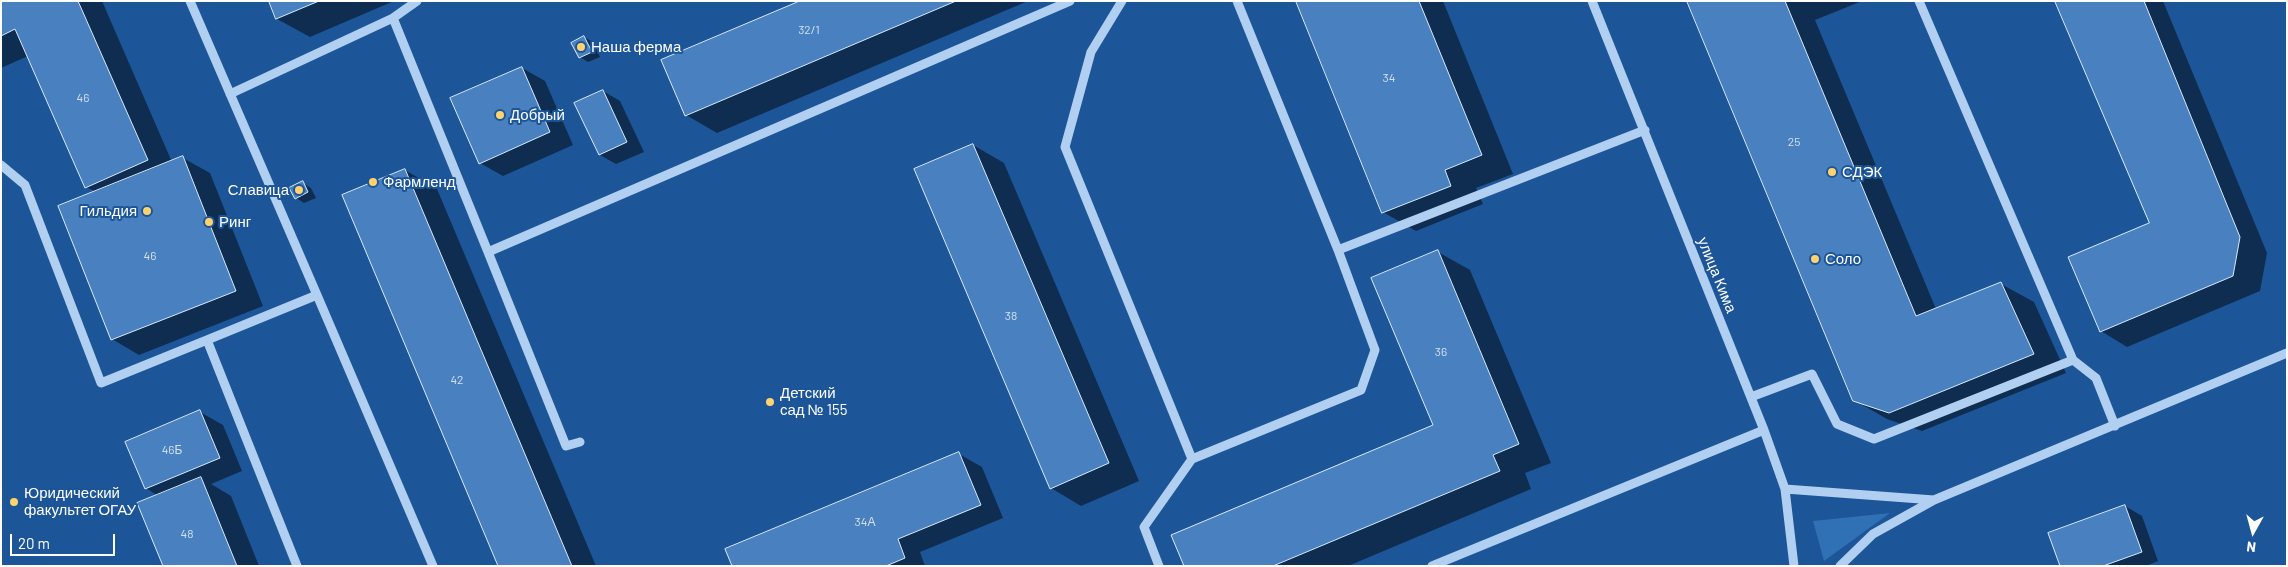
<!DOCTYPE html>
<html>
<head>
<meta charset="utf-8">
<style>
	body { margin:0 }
	#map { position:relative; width:2288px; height:567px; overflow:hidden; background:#1c5598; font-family:Barlow,sans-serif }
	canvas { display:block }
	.frame { position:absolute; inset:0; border:2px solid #fff; pointer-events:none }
	.north { position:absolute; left:2228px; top:507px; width:50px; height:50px; -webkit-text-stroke:4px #1c5598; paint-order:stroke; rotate:187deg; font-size:14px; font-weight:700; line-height:20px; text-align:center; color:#fff }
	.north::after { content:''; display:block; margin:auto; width:18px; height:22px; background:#fff; clip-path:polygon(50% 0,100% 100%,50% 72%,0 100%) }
	.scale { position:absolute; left:10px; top:534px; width:105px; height:22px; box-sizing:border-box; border:2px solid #fff; border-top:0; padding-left:6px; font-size:15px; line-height:18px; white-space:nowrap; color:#fff; -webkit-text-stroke:4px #1c5598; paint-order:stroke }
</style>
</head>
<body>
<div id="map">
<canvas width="2288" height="567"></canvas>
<div class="frame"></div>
<div class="north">N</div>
<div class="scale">20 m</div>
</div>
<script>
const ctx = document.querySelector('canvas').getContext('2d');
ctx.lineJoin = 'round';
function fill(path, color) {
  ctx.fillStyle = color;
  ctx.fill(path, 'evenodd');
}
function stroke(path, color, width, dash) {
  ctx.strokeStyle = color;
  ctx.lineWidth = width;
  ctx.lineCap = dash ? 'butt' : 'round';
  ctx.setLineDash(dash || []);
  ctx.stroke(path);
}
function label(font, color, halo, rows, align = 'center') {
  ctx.font = font + ' Barlow,sans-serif';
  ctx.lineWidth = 4;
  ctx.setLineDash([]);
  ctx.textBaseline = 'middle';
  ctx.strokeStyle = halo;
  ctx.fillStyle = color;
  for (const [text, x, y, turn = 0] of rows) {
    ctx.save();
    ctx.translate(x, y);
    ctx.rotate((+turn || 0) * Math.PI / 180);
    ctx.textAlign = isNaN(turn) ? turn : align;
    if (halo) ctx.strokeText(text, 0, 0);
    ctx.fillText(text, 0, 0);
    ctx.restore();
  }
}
fill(new Path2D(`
	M1890 513 1824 561 1813 521Z`), '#3070b5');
fill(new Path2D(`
	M1 1H102L172 162 183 158 210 173 263 306 139 355 112 339 96 192 86 187 28 56 1 68Z
	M270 1H394L310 37 277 19Z
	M803 1H1028L717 133 686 115Z
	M1298 1H1443L1513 174 1476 188 1483 204 1416 231 1383 212Z
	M1688 1H1862L1815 20 1936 309 2001 284 2034 302 2066 373 1922 431 1887 419 1854 400Z
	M2056 1H2163L2267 253 2260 291 2127 347 2101 331 2150 224Z
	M584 37 593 42 600 57 588 62 580 57Z
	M522 68 545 81 573 145 503 176 480 163Z
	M603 91 620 101 644 152 616 164 600 155Z
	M973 145 1004 163 1139 481 1081 506 1051 488Z
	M405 170 437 189 596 566H500Z
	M303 183 311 188 316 198 304 203 296 198Z
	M1438 252 1470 270 1551 463 1525 473 1531 489 1348 566H1185L1435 426Z
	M200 412 223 425 242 471 211 484 231 496 259 566H164L158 496 146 488Z
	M959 454 982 467 1003 518 920 552 925 566H733Z
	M2125 506 2142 516 2158 561 2146 566H2061Z`), '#0007');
const building = new Path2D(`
	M1 1H78L148 160 85 188 15 29 1 36Z
	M269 1H319L276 19Z
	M800 1H956L685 116 661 60Z
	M1296 1H1419L1482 155 1445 170 1451 186 1382 213Z
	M1687 1H1785L1916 316 2001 282 2034 354 1889 413 1853 401Z
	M2055 1H2144L2240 237 2233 276 2100 332 2068 257 2149 223Z
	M584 36 592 52 579 58 571 43Z
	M522 67 550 132 479 164 450 98Z
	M603 90 627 142 599 155 574 103Z
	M973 144 1109 463 1050 489 914 169Z
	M183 156 236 291 111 340 58 206Z
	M405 169 572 566H498L342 195Z
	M303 181 308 192 295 199 289 188Z
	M1438 250 1519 444 1493 455 1500 471 1273 566H1184L1171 535 1433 425 1371 278Z
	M200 410 220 458 145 489 125 442Z
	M959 452 981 505 898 539 905 558 886 566H732L725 549Z
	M201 477 237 566H163L137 503Z
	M2125 505 2142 552 2103 566H2060L2048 533Z`);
fill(building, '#4981c0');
stroke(building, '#d8e9fb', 1);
stroke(new Path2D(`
	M190 1 317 295 207 340 297 566
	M1122 1 1091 52 1065 147 1192 459 1361 390 1375 350 1338 250 1237 1
	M1592 1 1764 430 1785 489 1794 566
	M1919 1 2073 360 2096 378 2115 426
	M393 18 488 252 1070 1
	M230 94 393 18 417 1
	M1 165 25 185 101 383 207 340
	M1338 250 1645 130
	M488 252 566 446 580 442
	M317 295 433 566
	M1751 397 1812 374 1837 424 1874 439 2073 360
	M1785 489 1934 500
	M1159 566 1144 527 1192 459
	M1432 566 1764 430
	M1840 566 1873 534 1934 500 2287 353`), '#b1cff0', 9);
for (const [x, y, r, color] of [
	[581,47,5,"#ffd270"],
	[500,115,5,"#ffd270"],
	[1832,172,5,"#ffd270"],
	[373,182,5,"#ffd270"],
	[299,190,5,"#ffd270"],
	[147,211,5,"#ffd270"],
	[209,222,5,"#ffd270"],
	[1815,259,5,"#ffd270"],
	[770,402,5,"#ffd270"],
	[14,502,5,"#ffd270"]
]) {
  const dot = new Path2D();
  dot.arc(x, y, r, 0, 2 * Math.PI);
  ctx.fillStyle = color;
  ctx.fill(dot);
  stroke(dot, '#1c5598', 2);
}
label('12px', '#d2e0ef', null, [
	["32/1",809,30],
	["34",1389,78],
	["46",83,98],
	["25",1794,142],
	["46",150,256],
	["38",1011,316],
	["36",1441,352],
	["42",457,380],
	["46Б",172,450],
	["34А",865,522],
	["48",187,534]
]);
label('15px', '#fff', '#1c5598', [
	["Наша ферма",591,47],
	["Добрый",510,115],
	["СДЭК",1842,172],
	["Фармленд",383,182],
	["Славица",289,190,"right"],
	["Гильдия",137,211,"right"],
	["Ринг",219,222],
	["Соло",1825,259],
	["Детский",780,393],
	["сад № 155",780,410],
	["Юридический",24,493],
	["факультет ОГАУ",24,510]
], 'left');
label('15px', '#fff', '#1c5598', [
	["улица Кима",1717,275,68]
]);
</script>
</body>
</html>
